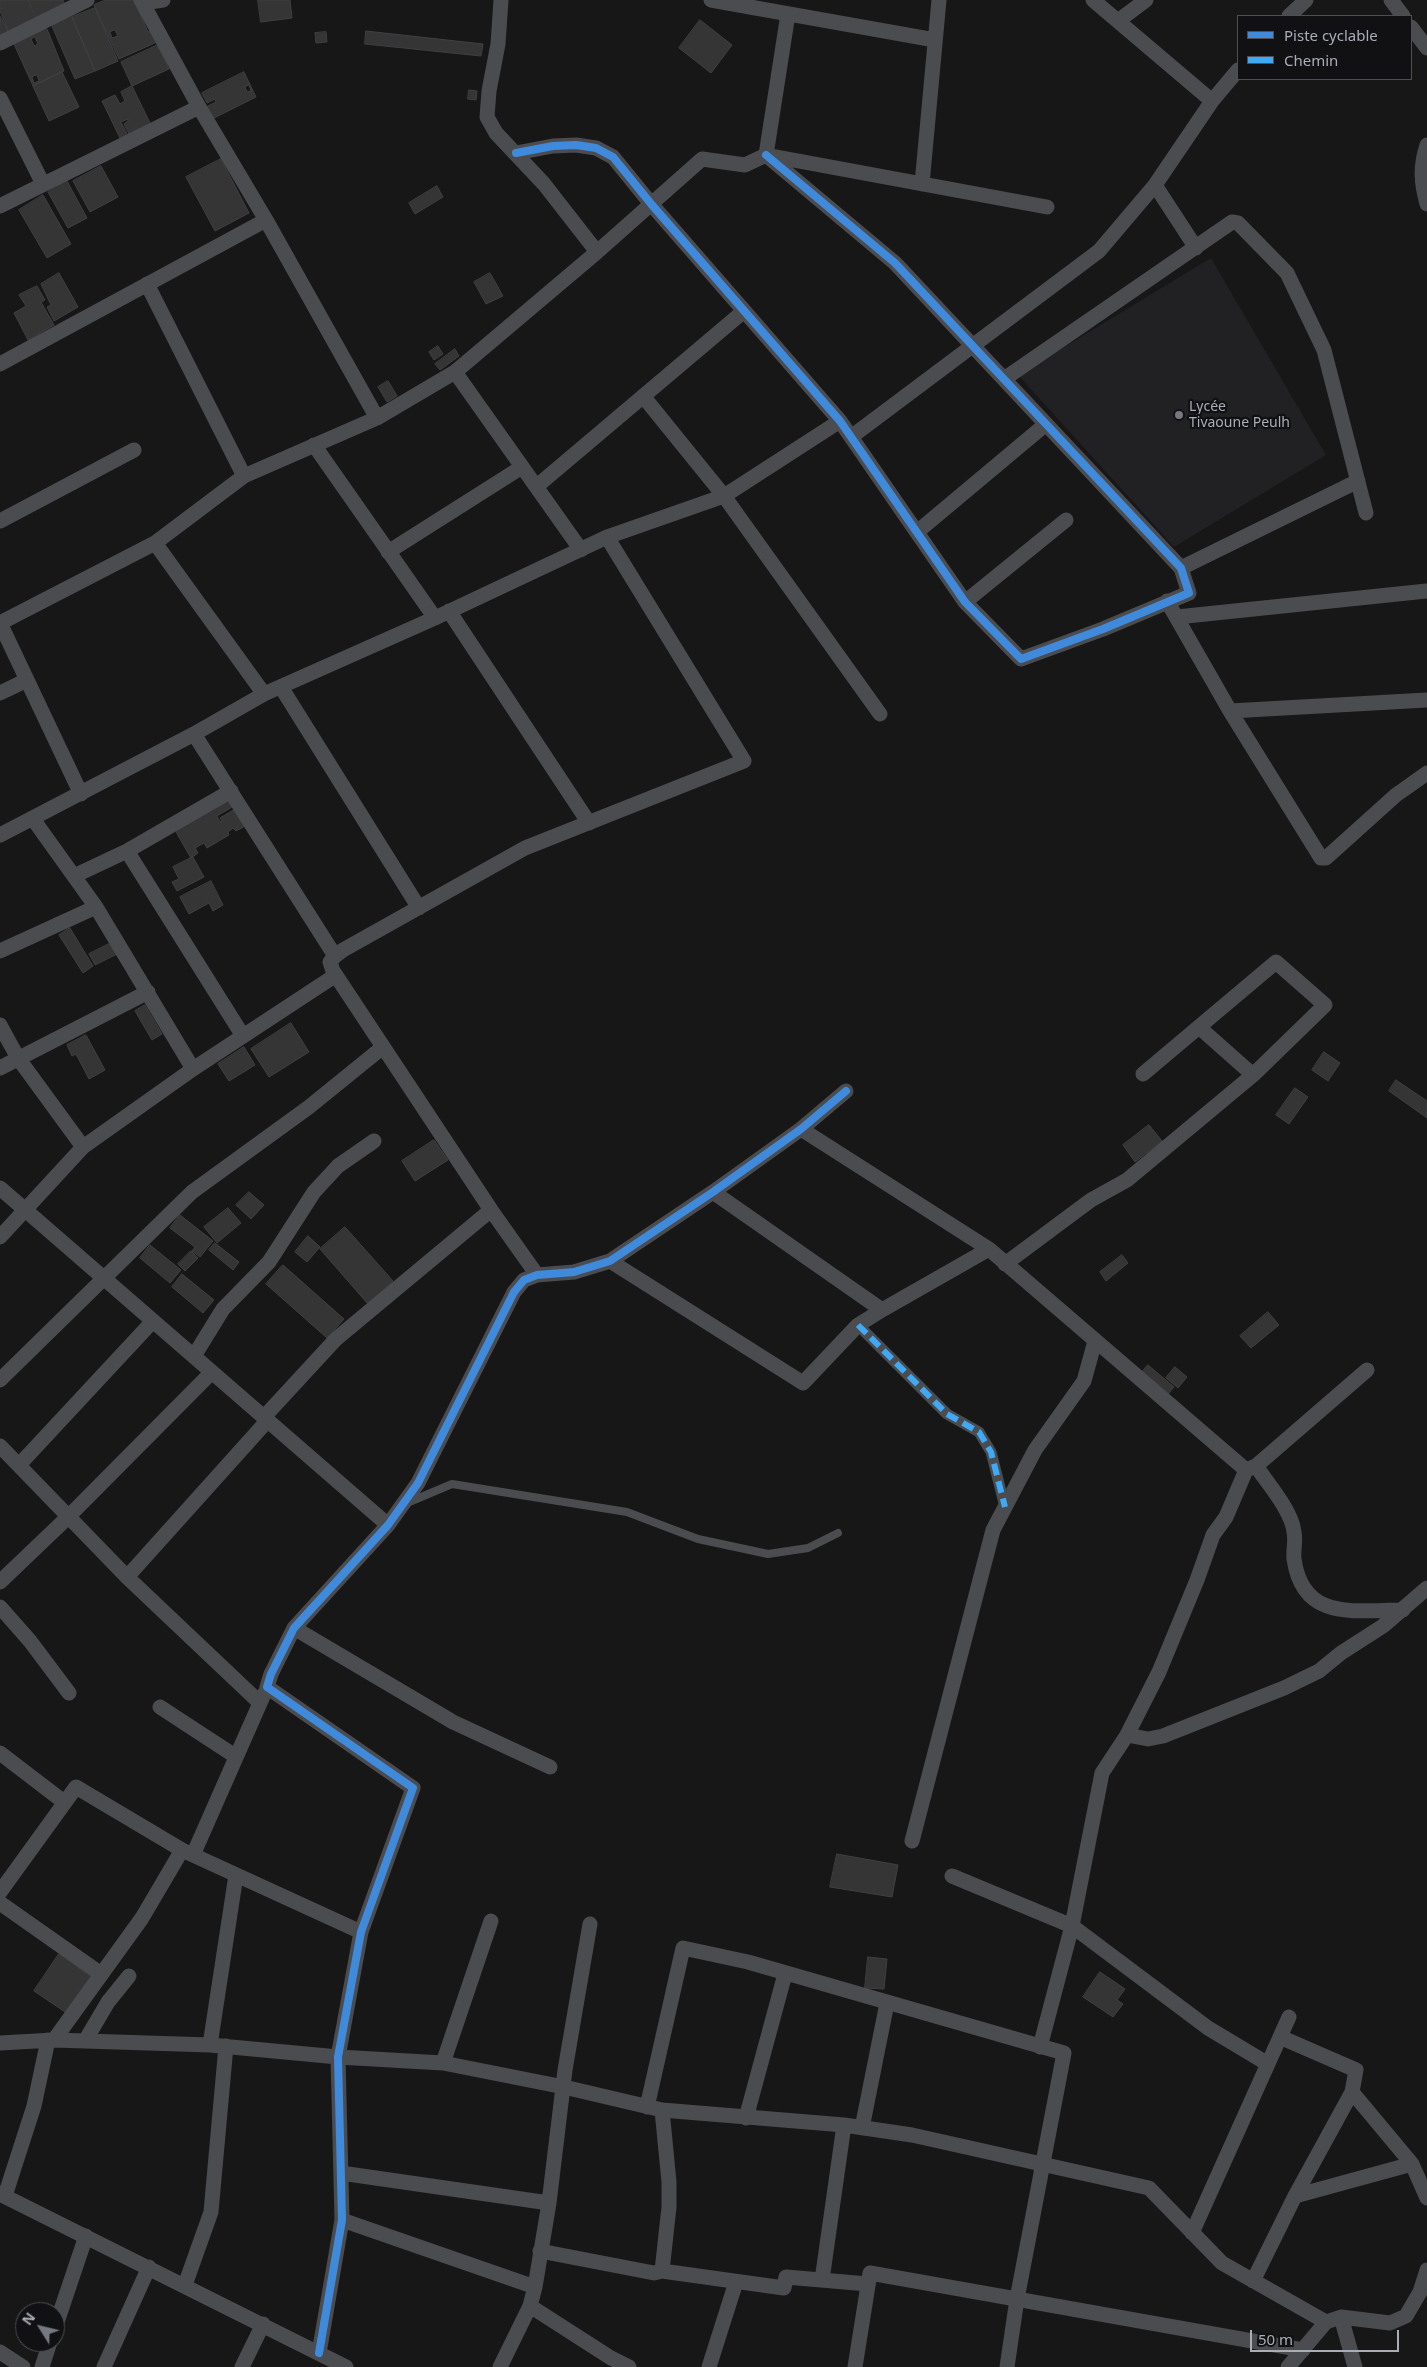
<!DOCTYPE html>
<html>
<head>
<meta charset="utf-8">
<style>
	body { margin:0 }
	#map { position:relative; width:1427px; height:2367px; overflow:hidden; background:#171717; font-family:"Noto Sans",sans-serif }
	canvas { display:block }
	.legend { position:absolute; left:1237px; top:15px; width:175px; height:65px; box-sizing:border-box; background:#111113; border:1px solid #4d4f55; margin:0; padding:6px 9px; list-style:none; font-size:15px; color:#a8adb8 }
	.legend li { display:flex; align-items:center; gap:10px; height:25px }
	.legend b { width:25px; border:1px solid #4d4f55 }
	.north { position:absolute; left:15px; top:2302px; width:50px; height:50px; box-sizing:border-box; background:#111113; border:1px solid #4d4f55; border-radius:50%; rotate:306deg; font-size:14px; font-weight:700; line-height:20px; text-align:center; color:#a8adb8 }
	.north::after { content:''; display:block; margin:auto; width:18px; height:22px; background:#757880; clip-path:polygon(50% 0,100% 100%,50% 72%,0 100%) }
	.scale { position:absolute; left:1250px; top:2330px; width:149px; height:22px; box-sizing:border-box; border:2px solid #a8adb8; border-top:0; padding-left:6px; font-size:15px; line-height:18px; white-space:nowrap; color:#a8adb8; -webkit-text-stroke:4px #111113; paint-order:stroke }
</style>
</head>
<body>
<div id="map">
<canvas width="1427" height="2367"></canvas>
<ul class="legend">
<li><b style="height:6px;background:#408adc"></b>Piste cyclable</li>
<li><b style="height:6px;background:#3fa9f5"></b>Chemin</li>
</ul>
<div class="north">N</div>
<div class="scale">50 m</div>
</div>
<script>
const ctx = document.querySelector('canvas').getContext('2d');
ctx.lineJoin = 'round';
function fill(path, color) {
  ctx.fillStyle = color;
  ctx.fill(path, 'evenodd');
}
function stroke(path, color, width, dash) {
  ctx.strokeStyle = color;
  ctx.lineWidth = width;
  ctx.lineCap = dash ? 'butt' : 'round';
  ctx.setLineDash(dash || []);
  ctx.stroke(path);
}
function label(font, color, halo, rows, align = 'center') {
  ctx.font = font + ' "Noto Sans",sans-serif';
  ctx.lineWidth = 4.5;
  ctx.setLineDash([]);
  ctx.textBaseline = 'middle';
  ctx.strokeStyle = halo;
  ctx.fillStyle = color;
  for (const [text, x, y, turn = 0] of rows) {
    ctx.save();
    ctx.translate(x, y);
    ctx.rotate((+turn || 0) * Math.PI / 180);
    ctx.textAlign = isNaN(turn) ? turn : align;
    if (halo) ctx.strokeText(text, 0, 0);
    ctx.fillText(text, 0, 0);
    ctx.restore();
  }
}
fill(new Path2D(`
	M1211 258 1326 455 1174 547 1018 375Z`), '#212123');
const building = new Path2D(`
	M0 0H28L38 22 10 35 0 11Z
	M29 0H63L66 7 39 20Z
	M106 0H134L148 32 152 31 157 42 119 59 94 5ZM115 30 118 36 112 38 110 32Z
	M258 0H290L292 18 261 22Z
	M95 8 118 61 95 71 72 17Z
	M0 16 10 35 0 40Z
	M72 17 95 71 75 79 52 26Z
	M700 20 732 45 711 73 679 48Z
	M47 29 64 71 33 86 14 44ZM35 37 38 44 34 46 31 39ZM37 75 39 81 34 83 32 77Z
	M366 31 483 44 481 56 365 44Z
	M326 32 327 42 316 43 315 33Z
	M158 45 169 69 132 86 121 62Z
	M62 72 79 107 49 121 33 86Z
	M244 72 256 97 214 118 206 107 216 102 215 99 207 103 202 93ZM249 85 251 91 247 92 245 87Z
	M132 86 151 125 131 138 124 124 128 121V119L121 122 128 136 121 140 102 101 115 95 120 104 125 101 121 92Z
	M469 90 477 91 476 100 468 99Z
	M221 159 249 213 215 231 186 177Z
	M101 166 118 197 90 212 73 181Z
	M67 181 87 218 68 228 48 192Z
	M437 186 443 197 415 214 409 203Z
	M43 195 71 244 47 258 19 210Z
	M59 273 78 307 54 321 47 307 51 305 41 284Z
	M490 273 503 296 486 304 474 282Z
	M37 286 45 300 41 302 54 325 28 340 14 313 26 306 19 295Z
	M438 346 443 354 434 360 429 352Z
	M455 349 459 356 440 370 435 364Z
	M388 381 397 396 387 402 378 387Z
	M229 801 232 807 217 816 220 822 222 821 220 818 235 809 245 826 236 831 233 828 228 832 229 835 207 848 204 843 195 848 198 853 191 858 176 832Z
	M193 857 204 877 177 891 172 882 179 879 173 867Z
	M211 881 223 905 213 911 209 903 189 914 180 897Z
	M70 928 93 966 83 973 59 935Z
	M111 943 117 954 95 965 89 954Z
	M145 1005 162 1034 152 1040 135 1011Z
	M291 1023 309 1052 269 1077 251 1049Z
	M86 1035 105 1070 89 1079 76 1054 72 1056 67 1045Z
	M244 1047 255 1065 229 1081 218 1064Z
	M1324 1052 1340 1063 1328 1081 1312 1070Z
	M1396 1080 1427 1101V1118L1389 1091Z
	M1295 1088 1308 1097 1289 1124 1276 1115Z
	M1149 1125 1162 1141 1135 1162 1123 1145Z
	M434 1140 448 1160 415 1181 402 1161Z
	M249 1192 264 1205 251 1219 236 1205Z
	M228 1208 241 1223 217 1243 204 1227Z
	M180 1215 213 1241 200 1257 192 1251 195 1247 170 1228Z
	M345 1227 393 1281 368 1304 320 1249Z
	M308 1236 320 1247 307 1262 295 1252Z
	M215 1243 239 1262 233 1270 209 1250Z
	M150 1245 181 1270 170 1283 140 1258Z
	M191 1251 198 1258 185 1271 178 1264Z
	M1122 1255 1128 1263 1106 1281 1100 1272Z
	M283 1265 344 1319 327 1338 266 1284Z
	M182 1274 214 1300 203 1313 172 1287Z
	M1268 1312 1279 1325 1251 1348 1240 1336Z
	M1148 1365 1174 1387 1164 1399 1138 1377Z
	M1175 1367 1187 1377 1178 1388 1166 1378Z
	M837 1854 898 1865 892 1897 830 1887Z
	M59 1954 93 1978 68 2014 34 1991Z
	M868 1957 887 1959 884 1989 865 1988Z
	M1100 1972 1125 1989 1117 2000 1123 2004 1113 2017 1083 1997Z`);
fill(building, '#353536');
stroke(building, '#3f4043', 1);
stroke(new Path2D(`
	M407 1503 452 1484 627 1512 698 1539 768 1554 808 1548 838 1533`), '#4b4c50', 8);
stroke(new Path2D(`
	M858 1325 947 1414 979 1432 991 1452 1005 1507`), '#4b4c50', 11);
stroke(new Path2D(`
	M141 0 199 107 266 220 377 418
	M501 0 498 44 489 91 487 117 496 133 544 184 597 252
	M711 0 935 40
	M1093 0 1212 101
	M1391 0 1403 16
	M143 3 163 0
	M1289 16 1306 0
	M1118 21 1146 0
	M1411 27 1427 48
	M0 43 87 0
	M0 98 43 184
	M1427 145C1420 166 1421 183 1427 204
	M516 153 553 146 576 145 596 148 613 157 652 205 840 421 965 602 1021 659 1103 629 1189 593 1181 568 895 263 766 155
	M766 155 788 14
	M922 184 939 0
	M1155 185 1196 248
	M0 206 199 107
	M147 284 244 476
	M0 364 266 220
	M455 372 581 550
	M1004 379 1232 222 1238 223 1287 273 1324 350 1366 513
	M643 396 724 496 880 714
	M851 437 1099 251 1155 185 1212 101 1238 70
	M314 445 435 618
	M537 486 744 311
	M0 521 134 450
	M917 532 1046 424
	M155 543 264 694
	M388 552 522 467
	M1181 568 1358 481
	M1167 601 1230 711 1321 858H1326L1396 795 1427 773
	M965 602 1066 520
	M449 611 589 823
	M1177 617 1427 591
	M0 623 155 543 244 476 377 418 455 372 597 252 702 159 745 165 766 155 1047 207
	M0 623 81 794
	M281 687 419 908
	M0 693 27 680
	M1230 711 1427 700
	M194 734 335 956
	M33 819 96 907 193 1069
	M0 835 194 734 264 694 435 618 607 537 724 496 840 421
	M127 851 243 1036
	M74 876 127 851 231 791
	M0 951 96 907
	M0 1025 18 1058 83 1147
	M1200 1028 1253 1075
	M0 1068 148 992
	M801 1129 989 1249 1246 1470
	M0 1188 388 1525
	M713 1192 882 1310 989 1249
	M0 1237 83 1147 193 1069 336 975
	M610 1261 803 1383 858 1325 882 1310
	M1005 1264 1091 1200 1127 1180 1253 1075 1325 1005 1276 962 1143 1074
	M537 1275 491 1210 333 971 330 962 335 956 343 950 525 848 744 761 607 537
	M194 1356 223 1309 269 1262 314 1192 338 1166 374 1141
	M0 1380 192 1192 309 1107 383 1047
	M264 1417 336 1339 491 1210
	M0 1446 127 1577 259 1702
	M19 1465 153 1321
	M1256 1466C1268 1484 1292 1511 1294 1532 1296 1541 1293 1550 1294 1559 1303 1622 1355 1610 1403 1610
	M127 1577 268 1420
	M0 1582 68 1517 212 1372
	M0 1607 30 1641 69 1693
	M294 1628 453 1722 550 1767
	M160 1707 235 1756
	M1127 1735 1148 1739 1163 1736 1284 1688 1319 1671 1341 1653 1383 1626 1427 1588
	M0 1753 64 1802
	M912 1841 993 1530 1035 1450 1084 1381 1095 1341
	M193 1855 264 1694
	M952 1876 1072 1926 1208 2028 1268 2064
	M0 1892 76 1787 182 1850 361 1932
	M0 1903 101 1974
	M54 2040 142 1918 182 1850
	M85 2041 108 2002 129 1976
	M0 2043 54 2040 210 2045 338 2057 443 2063 564 2087 662 2110 844 2125 912 2135 1149 2188 1222 2263 1326 2322
	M210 2045 236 1875
	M1040 2047 1072 1926 1102 1773 1127 1735 1159 1672 1197 1580 1213 1535 1226 1517 1246 1470 1256 1466 1367 1370
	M443 2063 491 1921
	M1352 2092 1412 2164 1427 2198
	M647 2107 683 1948 748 1962 1064 2053 1017 2299 1007 2367
	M746 2118 785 1974
	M862 2128 887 2003
	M341 2173 549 2203
	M0 2194 346 2367
	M5 2196 34 2106 48 2040
	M1295 2196 1412 2164
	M342 2220 535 2287
	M1192 2233 1289 2017
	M540 2251 654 2273 662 2271 669 2207V2182L662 2110
	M662 2271 784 2288 786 2277 868 2284
	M822 2280 844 2125
	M1253 2281 1295 2196 1352 2092 1356 2070 1280 2037
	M185 2285 211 2212 226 2046
	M530 2306 611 2358 629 2367
	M1341 2317 1355 2367
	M55 2328 86 2236
	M0 2352 23 2367
	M319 2353 342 2220 338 2057 361 1932 413 1788 267 1687 271 1674 294 1628 388 1525 418 1483 514 1292 524 1280 537 1275 574 1272 610 1261 713 1192 801 1129 846 1091
	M42 2367 50 2342
	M104 2367 149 2267
	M242 2367 263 2324
	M500 2367 530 2306 535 2287 549 2203 565 2070 590 1924
	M709 2367 736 2282
	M855 2367 870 2273 1303 2350
	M1288 2367 1326 2322 1341 2317 1390 2323 1406 2316 1420 2292 1427 2270`), '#4b4c50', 15);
stroke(new Path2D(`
	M858 1325 947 1414 979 1432 991 1452 1005 1507`), '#3fa9f5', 6, [12, 6]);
stroke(new Path2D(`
	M516 153 553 146 576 145 596 148 613 157 652 205 840 421 965 602 1021 659 1103 629 1189 593 1181 568 895 263 766 155
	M319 2353 342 2220 338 2057 361 1932 413 1788 267 1687 271 1674 294 1628 388 1525 418 1483 514 1292 524 1280 537 1275 574 1272 610 1261 713 1192 801 1129 846 1091`), '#408adc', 8);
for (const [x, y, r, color] of [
	[1179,415,5,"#757880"]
]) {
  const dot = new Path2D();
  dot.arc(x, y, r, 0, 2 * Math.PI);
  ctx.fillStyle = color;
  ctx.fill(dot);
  stroke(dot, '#111113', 2);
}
label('14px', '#a8adb8', '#111113', [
	["Lycée",1189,407],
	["Tivaoune Peulh",1189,423]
], 'left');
</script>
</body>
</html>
